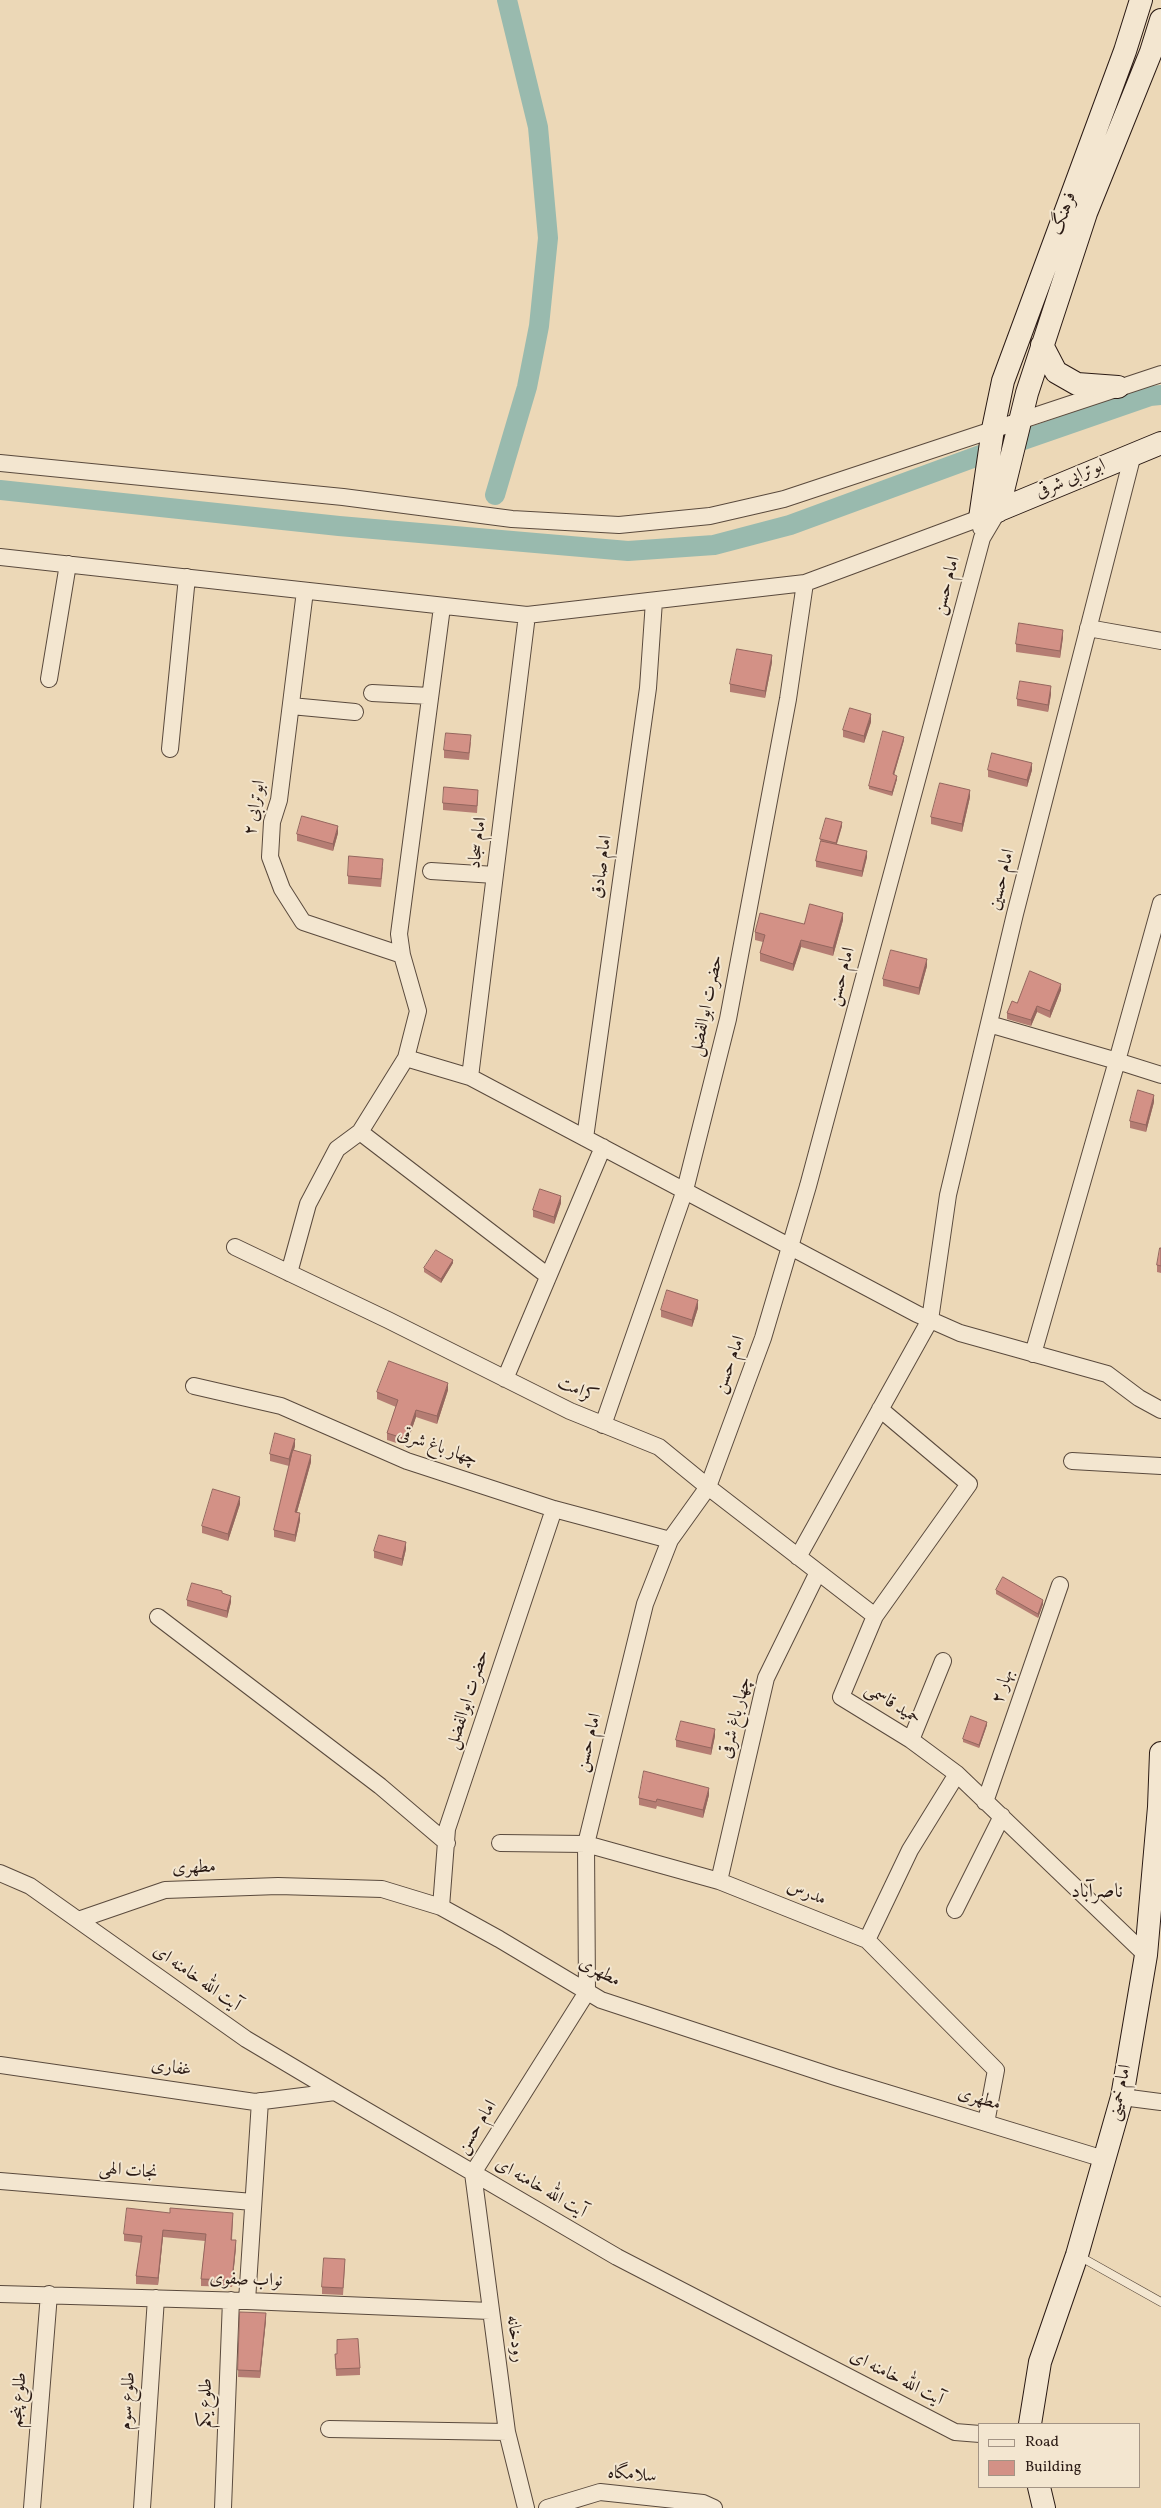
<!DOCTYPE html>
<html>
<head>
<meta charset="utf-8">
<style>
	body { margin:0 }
	#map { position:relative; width:1161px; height:2508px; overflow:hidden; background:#ecd8b7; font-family:Vollkorn,serif }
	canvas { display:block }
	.legend { position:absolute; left:978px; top:2423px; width:162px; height:65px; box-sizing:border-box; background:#f3e6d0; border:1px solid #a39485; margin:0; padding:6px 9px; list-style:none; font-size:15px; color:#2a1a14 }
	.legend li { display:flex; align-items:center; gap:10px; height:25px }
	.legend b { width:25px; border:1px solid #a39485 }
</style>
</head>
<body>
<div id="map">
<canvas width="1161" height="2508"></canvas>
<ul class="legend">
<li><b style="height:6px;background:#f3e6d0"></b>Road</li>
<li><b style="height:14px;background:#d39186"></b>Building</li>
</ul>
</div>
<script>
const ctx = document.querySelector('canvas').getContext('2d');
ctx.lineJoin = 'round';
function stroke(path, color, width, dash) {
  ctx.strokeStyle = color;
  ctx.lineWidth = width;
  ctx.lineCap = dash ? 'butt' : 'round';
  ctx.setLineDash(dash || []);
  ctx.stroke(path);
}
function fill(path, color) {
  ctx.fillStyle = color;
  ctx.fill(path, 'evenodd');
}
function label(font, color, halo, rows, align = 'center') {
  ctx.font = font + ' Vollkorn,Amiri,serif';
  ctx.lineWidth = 4;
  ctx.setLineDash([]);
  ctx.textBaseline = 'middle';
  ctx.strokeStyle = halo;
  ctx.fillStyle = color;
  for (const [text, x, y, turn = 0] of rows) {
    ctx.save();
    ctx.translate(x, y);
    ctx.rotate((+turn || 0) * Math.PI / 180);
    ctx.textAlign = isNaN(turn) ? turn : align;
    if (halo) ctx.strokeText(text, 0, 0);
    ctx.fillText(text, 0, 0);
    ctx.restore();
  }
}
stroke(new Path2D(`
	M0 490 339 526 628 551 714 545 790 525 997 449 1150 396 1161 395
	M495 495 527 387 539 326 548 238 538 127 507 0`), '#99baae', 20);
const lane = new Path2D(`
	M1079 2256 1161 2302`);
const street = new Path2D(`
	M0 463 343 497 512 519 619 525 710 516 784 499 1161 374
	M0 557 527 615 805 583 980 518 981 528
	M305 591 279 800 272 822 270 857 282 889 303 922 402 955
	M442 607 399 934 402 955 418 1011 406 1058 470 1077 917 1314 960 1333 1107 1374 1139 1398 1161 1410
	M1088 628 1161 641
	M49 679 68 564
	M372 693 430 696
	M291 706 355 712
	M170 749 187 577
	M431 871 495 875
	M1161 903 1117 1061 1161 1075
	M989 1024 1117 1061 1033 1354
	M470 1077 527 615
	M360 1132 548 1276
	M585 1138 648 688 654 601
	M235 1247 388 1320 570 1411 659 1447 708 1487 875 1616
	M289 1273 308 1204 337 1149 360 1132 406 1058
	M505 1379 603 1147
	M194 1386 281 1406 407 1461 554 1509 670 1540
	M880 1409 969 1484 875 1616 841 1697 911 1740 957 1774 1146 1955
	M603 1425 685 1190 728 1019 788 699 805 583
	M1072 1461 1161 1466
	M798 1557 930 1320 948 1195 1015 914 1133 454
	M158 1617 380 1786 447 1843
	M911 1740 943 1661
	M985 1802 1060 1585
	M500 1843 586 1844 719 1881 867 1940 996 2070 986 2123
	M0 1873 30 1886 246 2039 335 2092 617 2257 955 2432 980 2434
	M719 1881 766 1678 818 1572
	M441 1907 447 1829 554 1509
	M955 1910 1002 1816
	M78 1920 165 1890 278 1886 382 1889 441 1907 499 1939 601 2000 835 2077 1104 2159
	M867 1940 910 1850 957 1774
	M0 2065 255 2102 335 2092
	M1122 2097 1161 2102
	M0 2181 253 2202
	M0 2294 247 2301 490 2311
	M247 2301 260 2101
	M329 2429 507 2432
	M32 2508 49 2294
	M142 2508 156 2298
	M223 2508 231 2300
	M526 2508 507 2432 473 2173 587 1992 586 1844 645 1604 670 1540 708 1487 763 1338 808 1186 982 538 998 511
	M547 2508 600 2492 703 2503 714 2508`);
const secondary = new Path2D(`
	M1141 0 1125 51 1003 381 993 429 980 518 1161 443
	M1042 345 1056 372 1077 384 1118 387
	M998 511 1027 393 1086 213 1151 52 1161 20
	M1030 2424 1040 2362 1077 2255 1122 2097 1146 1955 1159 1807 1161 1753
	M1039 2487 1044 2508`);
stroke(lane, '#5a4a3d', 9);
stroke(street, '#5a4a3d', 18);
stroke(secondary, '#2a1a14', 24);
stroke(lane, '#f3e6d0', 8);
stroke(street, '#f3e6d0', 16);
stroke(secondary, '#f3e6d0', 22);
fill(new Path2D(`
	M1063 637 1060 658 1016 652V644Z
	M772 662 765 698 730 692V684Z
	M1051 694 1048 712 1017 706V699Z
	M871 722 864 743 843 737V730Z
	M904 740 894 775 897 779 892 796 869 789V786Z
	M471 742 469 760 444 758V750Z
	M988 770H1032L1027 787 988 777Z
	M478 797 477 813 443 810V803Z
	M970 797 962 832 931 824V817Z
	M842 826 837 844 867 857 862 877 816 867V861L821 842 820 839Z
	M338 833 333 851 297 841V834Z
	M383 867 381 887 348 884V876Z
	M843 920 833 956 801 947 793 971 760 961V953L763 942 755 940V932L804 924Z
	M927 966 919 995 883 986V979Z
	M1061 990 1050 1018 1037 1012 1031 1026 1007 1019V1013L1017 1003Z
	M1154 1102 1146 1132 1130 1128V1121Z
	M561 1203 554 1224 533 1217V1210Z
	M1161 1248V1273L1157 1272V1265Z
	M453 1263 441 1283 424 1272V1268Z
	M698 1308 692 1327 661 1317V1310Z
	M448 1390 437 1424 416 1417 406 1446 387 1440V1433L396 1407 377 1399V1392Z
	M295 1446 294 1450 311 1462 297 1512 300 1520 295 1542 274 1537V1530L289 1466 270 1461V1454Z
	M240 1504 228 1541 202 1533V1526Z
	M406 1549 402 1566 374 1558V1551Z
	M996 1590 1043 1604 1038 1618 996 1594Z
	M187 1600 231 1602 227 1618 187 1606Z
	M987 1725 979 1748 963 1742V1739Z
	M715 1736 711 1755 676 1747V1740Z
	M709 1795 703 1818 657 1806 656 1809 639 1805V1798Z
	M170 2213 233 2221 232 2240 236 2247 232 2287 201 2286V2279L205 2241 163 2237 158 2285 136 2284V2276L141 2243 124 2241V2234Z
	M345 2266 343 2295 322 2294V2287Z
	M240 2312 266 2320 260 2378 238 2377Z
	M335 2354 360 2368V2375L336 2376Z`), '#b57d73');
fill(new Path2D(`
	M1063 630V637L1060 658V651Z
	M772 655V662L765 698V691Z
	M1051 686V694L1048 712V705Z
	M871 714V722L864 743V736Z
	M904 737V740L893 778V774Z
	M1032 763V770L1027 787V780Z
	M897 776V779L892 796V792Z
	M970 790V797L962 832V824Z
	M842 822V826L836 846V843Z
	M338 826V833L333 851V844Z
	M867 851V857L862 877V871Z
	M843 913V920L833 956V948Z
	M801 940V947L793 971V964Z
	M927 959V966L919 995V988Z
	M1061 984V990L1050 1018V1011Z
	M1037 1006V1012L1031 1026V1020Z
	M1154 1095V1102L1146 1132V1125Z
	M561 1196V1203L554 1224V1217Z
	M453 1260V1263L441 1283V1279Z
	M698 1300V1308L692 1327V1320Z
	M448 1383V1390L437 1424V1416Z
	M416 1410V1417L406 1446V1439Z
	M295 1439V1446L289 1466V1459Z
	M311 1455V1462L295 1519V1512Z
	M240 1497V1504L228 1541V1534Z
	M300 1513V1520L295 1542V1535Z
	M406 1542V1549L402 1566V1559Z
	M231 1596V1602L227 1618V1611Z
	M1043 1600V1604L1038 1618V1614Z
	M987 1722V1725L979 1748V1745Z
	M715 1729V1736L711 1755V1748Z
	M709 1788V1795L703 1818V1810Z
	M163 2230V2237L158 2285V2278Z
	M236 2240V2247L232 2287V2280Z
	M266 2313V2320L260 2378V2371Z`), '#94665e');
const building = new Path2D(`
	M1019 623 1063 630 1060 651 1016 644Z
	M737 649 772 655 765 691 730 684Z
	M1020 681 1051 686 1048 705 1017 699Z
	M850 708 871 714 864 736 843 730Z
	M883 731 904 737 893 774 897 776 892 792 869 786Z
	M446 733 471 735 469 753 444 750Z
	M992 753 1032 763 1027 780 988 770Z
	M940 783 970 790 962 824 931 817Z
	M444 787 478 790 477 806 443 803Z
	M302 816 338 826 333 844 297 834Z
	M826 818 842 822 836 843 820 839Z
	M821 841 867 851 862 871 816 861Z
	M349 856 383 859 381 879 348 876Z
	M810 904 843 913 833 948 801 940 793 964 760 953 765 935 755 932 760 913 804 924Z
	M891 950 927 959 919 988 883 979Z
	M1030 971 1061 984 1050 1011 1037 1006 1031 1020 1007 1013 1012 1001 1017 1003Z
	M1138 1090 1154 1095 1146 1125 1130 1121Z
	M540 1189 561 1196 554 1217 533 1210Z
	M1160 1248H1161V1266L1157 1265Z
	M436 1250 453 1260 441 1279 424 1268Z
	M667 1290 698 1300 692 1320 661 1310Z
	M389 1361 448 1383 437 1416 416 1410 406 1439 387 1433 398 1400 377 1392Z
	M275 1433 295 1439 289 1459 270 1454Z
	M293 1450 311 1455 295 1512 300 1513 295 1535 274 1530Z
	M213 1489 240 1497 228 1534 202 1526Z
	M379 1535 406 1542 402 1559 374 1551Z
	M1003 1577 1043 1600 1038 1614 996 1590Z
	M192 1583 222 1591V1593L231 1596 227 1611 187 1600Z
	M971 1716 987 1722 979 1745 963 1739Z
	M681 1721 715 1729 711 1748 676 1740Z
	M644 1771 709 1788 703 1810 657 1799 656 1802 639 1798Z
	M127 2208 170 2213V2208L233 2213 231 2240H236L232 2280 201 2279 206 2234 163 2230 158 2278 136 2276 142 2236 124 2234Z
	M324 2258 345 2259 343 2288 322 2287Z
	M240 2312 266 2313 260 2371 238 2370Z
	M358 2339 360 2368 336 2369 335 2354H337V2340Z`);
fill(building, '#d39186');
stroke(building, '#94665e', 1);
label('18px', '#2a1a14', '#f3e6d0', [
	["فرهنگ",1065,214,-70],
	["ابوترابی شرقی",1071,480,-23],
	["امام حسن",948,586,-75],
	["ابوترابی ۲",256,808,-80],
	["امام سجاد",479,843,-83],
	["امام صادق",603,867,-82],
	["امام حسین",1003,880,-76],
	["امام حسن",843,977,-75],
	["حضرت ابوالفضل",708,1006,-78],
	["امام حسن",731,1365,-70],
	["کرامت",577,1391,24],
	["چهار باغ شرقی",437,1448,19],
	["بهار ۲",1004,1687,-71],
	["حضرت ابوالفضل",469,1700,-72],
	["حمید قاسمی",892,1705,32],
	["چهار باغ شرقی",737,1718,-76],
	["امام حسن",590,1743,-76],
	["مطهری",194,1869,-2],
	["مدرس",806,1894,22],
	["مطهری",599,1973,28],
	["آیت الله خامنه ای",196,1979,35],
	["غفاری",171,2069,8],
	["امام خمینی",1121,2093,-78],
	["مطهری",979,2100,17],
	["امام حسن",478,2128,-58],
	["نجات الهی",128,2172,5],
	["آیت الله خامنه ای",540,2189,30],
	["نواب صفوی",246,2281,2],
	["رودخانه",514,2339,82],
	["آیت الله خامنه ای",896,2379,27],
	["طلوع پنجم",20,2400,-85],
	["طلوع سوم",129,2401,-86],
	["طلوع یکم",207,2403,-88],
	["سلامگاه",632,2476,5]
]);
label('20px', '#2a1a14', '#f3e6d0', [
	["ناصرآباد",1097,1893]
]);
</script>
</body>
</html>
